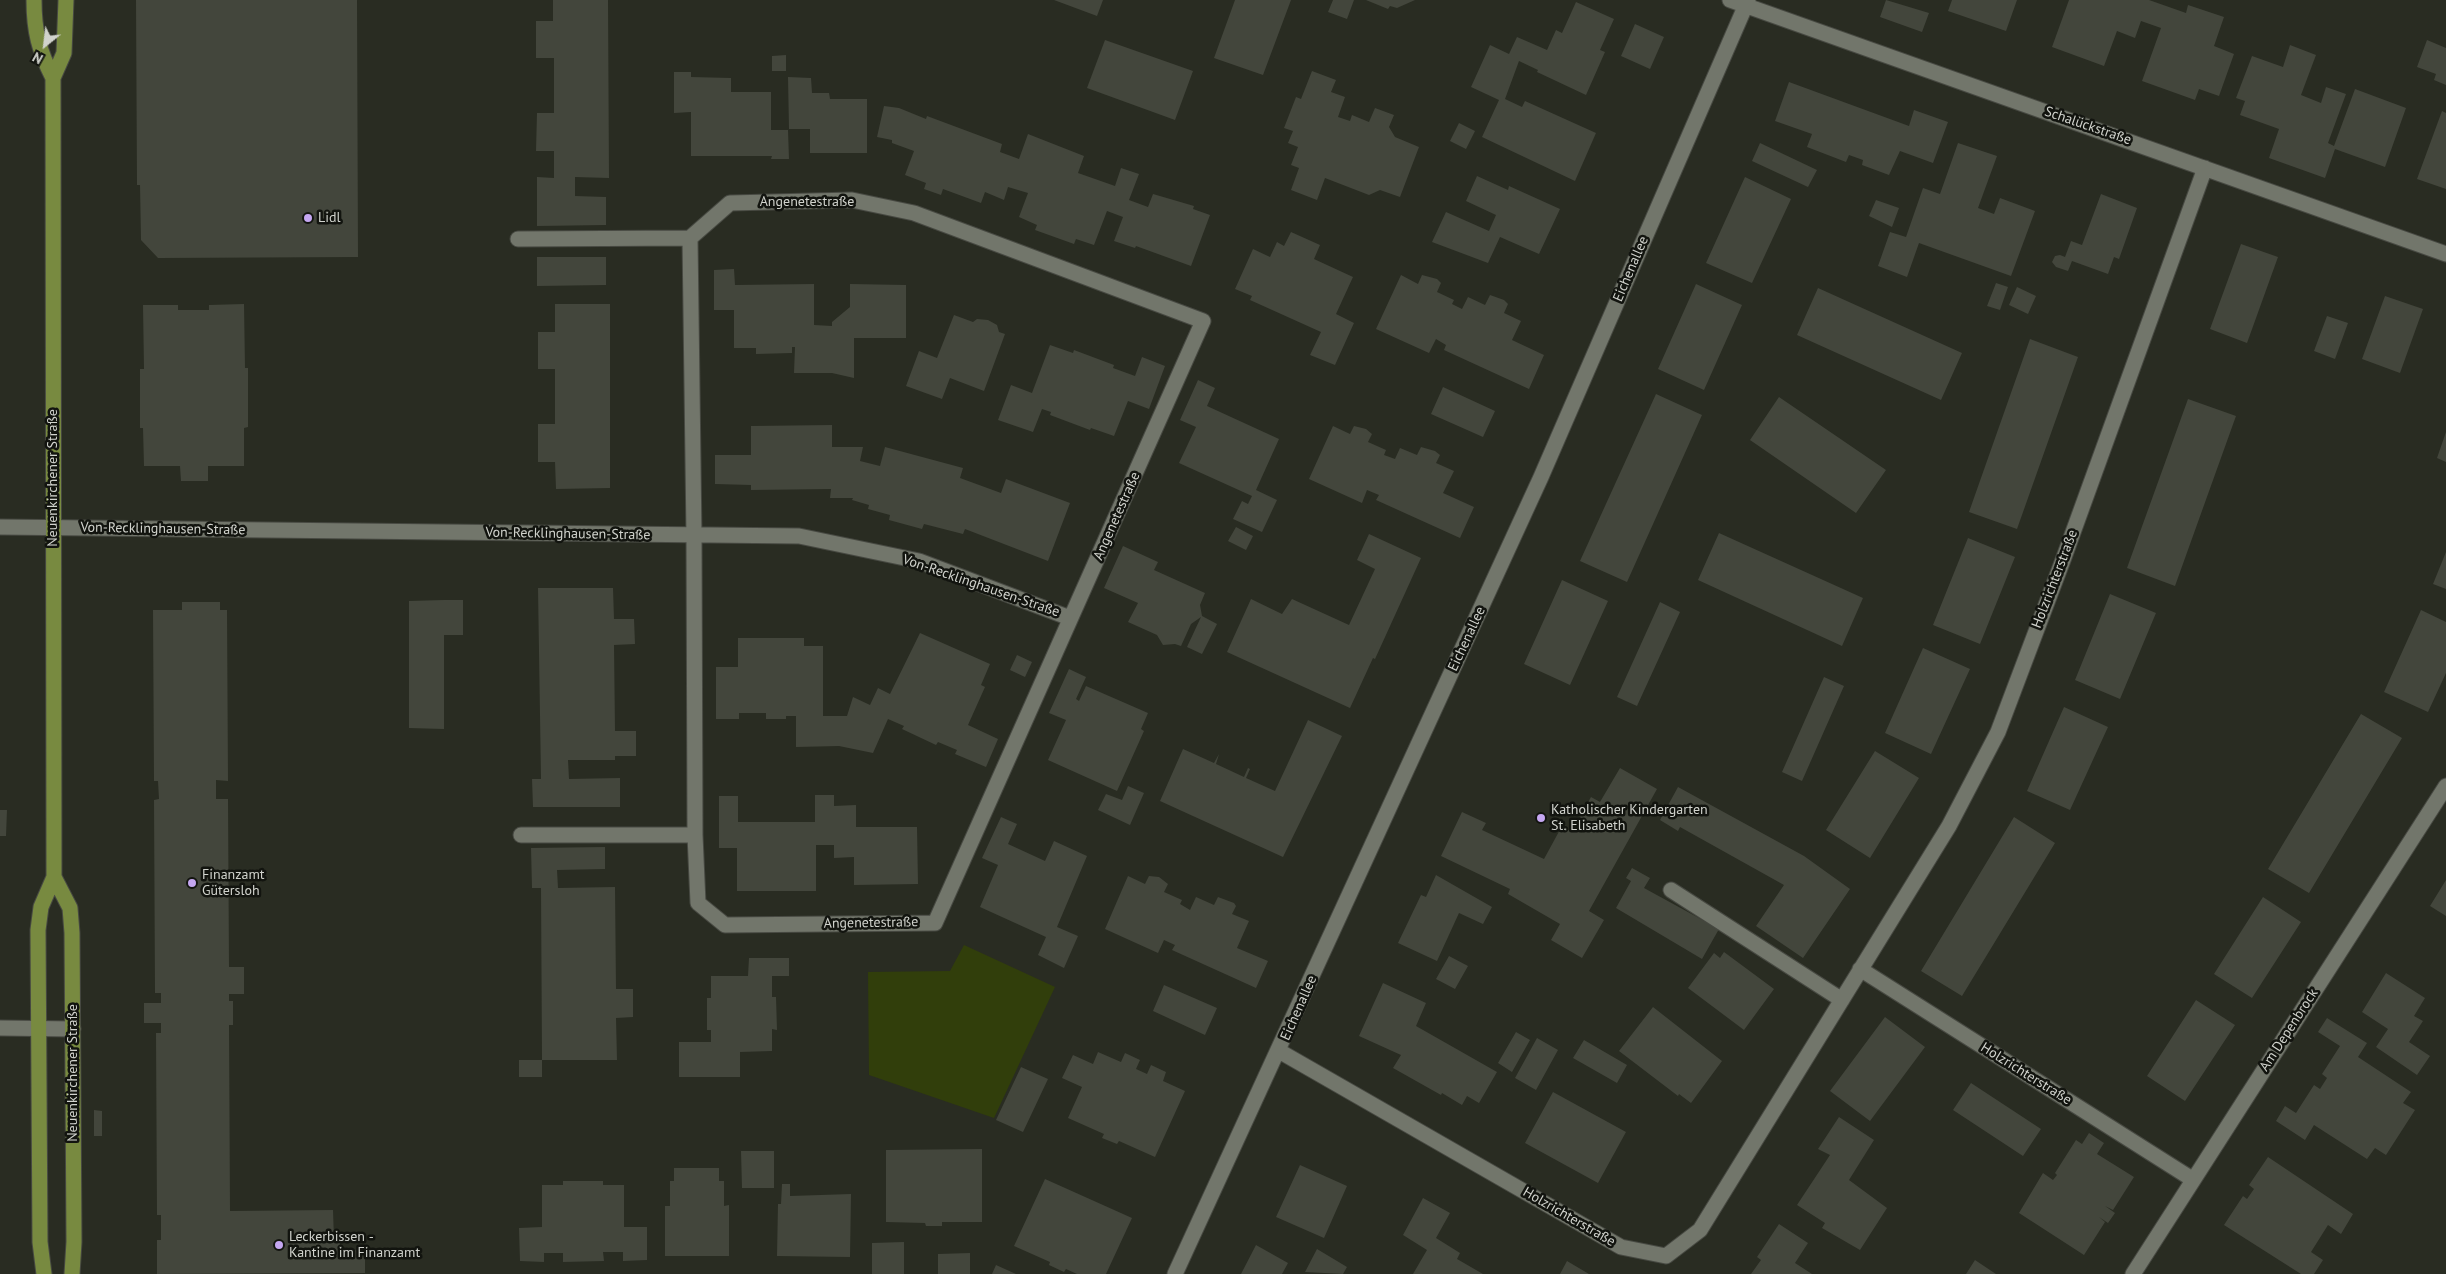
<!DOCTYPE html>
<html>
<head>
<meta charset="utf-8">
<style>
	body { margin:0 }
	#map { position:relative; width:2446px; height:1274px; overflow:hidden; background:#292c22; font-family:"PT Sans",sans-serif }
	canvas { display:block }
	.north { position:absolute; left:20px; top:20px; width:50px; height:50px; -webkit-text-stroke:4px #12140f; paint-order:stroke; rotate:209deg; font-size:14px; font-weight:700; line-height:20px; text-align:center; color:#d1d3cd }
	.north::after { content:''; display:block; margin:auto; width:18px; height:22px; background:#d1d3cd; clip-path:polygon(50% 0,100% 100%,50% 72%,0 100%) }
</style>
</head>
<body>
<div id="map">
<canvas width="2446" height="1274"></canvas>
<div class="north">N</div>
</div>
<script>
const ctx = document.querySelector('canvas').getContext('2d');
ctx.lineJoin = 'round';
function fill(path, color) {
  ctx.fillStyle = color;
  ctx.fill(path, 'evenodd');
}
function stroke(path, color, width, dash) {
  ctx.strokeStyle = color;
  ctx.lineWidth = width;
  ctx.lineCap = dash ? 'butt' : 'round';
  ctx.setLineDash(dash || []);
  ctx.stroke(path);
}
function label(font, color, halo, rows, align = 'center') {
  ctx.font = font + ' "PT Sans",sans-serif';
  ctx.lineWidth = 5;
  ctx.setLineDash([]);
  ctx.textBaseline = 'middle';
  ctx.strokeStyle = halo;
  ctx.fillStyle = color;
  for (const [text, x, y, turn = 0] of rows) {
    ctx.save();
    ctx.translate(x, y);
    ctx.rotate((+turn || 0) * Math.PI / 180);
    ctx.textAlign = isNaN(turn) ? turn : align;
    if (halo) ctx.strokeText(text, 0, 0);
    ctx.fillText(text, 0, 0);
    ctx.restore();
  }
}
fill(new Path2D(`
	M964 945 1055 987 994 1118 869 1075 868 972 950 971Z`), '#313e0b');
fill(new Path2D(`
	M136 0H357L358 257 158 258 141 240 140 185H137Z
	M553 0H608L609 178 575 177V196L606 197V225L537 226V177L554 178V151H536L537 113H554V58H536V21H553Z
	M1054 0H1103L1097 16Z
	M1235 0H1291L1263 75 1214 58Z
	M1333 0H1354L1347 19 1328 12Z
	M1366 0H1415L1397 8 1390 6 1388 9Z
	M1886 0 1929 13 1922 32 1880 17Z
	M1952 0H2017L2006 31 1948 11Z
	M2069 0H2149L2186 13 2188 5 2224 17 2214 46 2234 54 2219 96 2199 89 2195 100 2142 81 2161 28 2141 21 2135 38 2117 31 2104 66 2052 47Z
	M1576 2 1614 19 1600 50 1605 52 1586 95 1537 72 1538 70 1519 61 1505 99 1522 107 1525 101 1596 133 1575 181 1482 137 1499 100 1471 87 1490 45 1509 54 1517 37 1547 50 1556 30 1562 33Z
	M1635 24 1664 37 1650 69 1621 56Z
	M1105 40 1193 71 1175 120 1087 88Z
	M2427 40 2446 48V85L2434 80 2436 74 2417 67Z
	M2290 45 2316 55 2301 95 2321 103 2326 87 2346 94 2328 143 2334 146 2355 89 2406 108 2385 167 2335 149 2325 178 2269 158 2279 129 2240 115 2245 101 2236 98 2252 56 2283 67Z
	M786 55V71H772V56Z
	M1312 71 1336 80 1331 92 1345 97 1338 117 1350 121 1352 115 1369 122 1375 108 1394 115 1389 127 1395 137 1419 147 1400 197 1380 190 1369 195 1325 178 1317 200 1291 190 1299 168 1291 165 1298 147 1288 143 1293 131 1284 128 1296 97 1301 99Z
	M674 72H691V77L731 78V92H771V130H788L789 159H771L772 156H691V112L674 113Z
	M788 77 811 78 812 93H829L830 99H867V153H810V129H789Z
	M1789 82 1909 126 1914 110 1948 122 1933 163 1900 151 1889 175 1862 165 1863 160 1849 155 1846 162 1807 147 1812 134 1775 121Z
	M884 106 899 108 926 119 927 116 1002 144 1000 152 1019 159 1028 134 1084 156 1078 173 1115 186 1121 168 1139 174 1129 200 1148 207 1153 194 1194 206 1193 209 1210 215 1191 266 1136 246 1135 248 1114 241 1123 217 1107 211 1094 245 1076 239 1074 244 1035 230 1037 225 1019 217 1028 193 1008 187 1004 200 985 192 981 203 943 189 941 195 924 189 926 183 905 175 914 151 892 143V140L877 137Z
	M2442 111 2446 113V189L2417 179Z
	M1459 123 1475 131 1466 149 1450 141Z
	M1760 143 1817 170 1808 187 1752 161Z
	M1958 143 1997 156 1978 208 1994 214 2000 198 2035 211 2011 276 1919 243 1907 277 1878 266 1890 232 1906 237 1923 188 1940 194Z
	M1477 176 1508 190 1509 186 1560 209 1539 254 1500 237 1488 263 1432 242 1446 212 1489 231 1496 215 1466 201Z
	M1745 177 1791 199 1752 283 1706 263Z
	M2101 194 2137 208 2119 259 2114 257 2108 274 2072 261 2068 271 2056 267 2052 262 2055 256 2060 255 2065 257 2071 241 2082 245Z
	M1876 200 1899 208 1892 227 1869 216Z
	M1291 232 1320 245 1314 259 1353 277 1336 314 1354 323 1335 365 1310 355 1321 332 1250 300 1252 296 1235 289 1253 249 1270 257 1277 242 1284 246Z
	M2241 244 2278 257 2247 343 2210 329Z
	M537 257H606V285L537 286Z
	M734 269 735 285 814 284V325L832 326V322L850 307V284L906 285V338H854V378L832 373H794L795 347H792V353L756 354V348H734V310H714V270Z
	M1401 275 1418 284 1422 275 1437 279 1441 283 1437 292 1454 300 1452 304 1462 309 1468 297 1485 305 1490 295 1504 300 1508 304 1504 313 1521 321 1512 340 1544 355 1529 389 1444 350 1446 345 1436 339 1429 353 1376 329Z
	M1996 283 2008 287 2000 310 1987 306Z
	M1696 284 1742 305 1704 390 1658 369Z
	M2017 287 2036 296 2028 314 2009 305Z
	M1818 288 1962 353 1941 400 1797 335Z
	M2385 296 2423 309 2400 373 2362 359Z
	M244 304 245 368H248V427L244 428V466H208V481H181L180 466H144L143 428H140V369H144L143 305H178V310H209V305Z
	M555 304H610V488L556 489 555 462H538V424H555V369H538V332H555Z
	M954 315 973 322 977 319 988 320 997 325 999 332 1005 334 984 391 950 378 942 399 906 386 919 351 937 358Z
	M2327 316 2348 323 2335 359 2314 351Z
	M2030 339 2078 357 2017 529 1969 512Z
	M1050 345 1073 353 1074 350 1114 365 1113 368 1135 376 1142 357 1165 366 1149 409 1128 401 1114 436 1091 428 1090 430 1050 415 1051 412 1042 409 1033 432 998 420 1011 385 1032 393Z
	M1198 380 1215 388 1207 406 1279 439 1256 490 1277 500 1262 532 1233 519 1242 501 1248 504 1252 496 1179 463 1196 427 1180 420Z
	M1443 387 1495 411 1483 437 1431 414Z
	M1656 394 1702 415 1627 582 1580 561Z
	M1779 397 1886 470 1856 513 1750 440Z
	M2188 399 2236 416 2175 586 2127 568Z
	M832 425V447H863L860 461 880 466 885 447 963 468 960 478 1001 493 1006 479 1070 503 1048 561 965 529 963 534 924 524 922 529 889 520 890 515 868 509 869 505 852 500 853 498H830L831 489 751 490V485L715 484V455H751V426Z
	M1333 426 1350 434 1354 426 1366 429 1372 434 1368 442 1386 450 1384 455 1395 459 1400 448 1417 455 1421 447 1435 451 1440 455 1436 463 1454 471 1443 493 1474 507 1460 538 1376 500 1379 495 1367 490 1362 503 1309 479Z
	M2446 432V462L2437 458Z
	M1236 527 1253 536 1246 550 1228 541Z
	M1719 533 1863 598 1842 646 1698 580Z
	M1369 534 1421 558 1375 659 1373 658 1350 708 1227 652 1251 599 1282 614 1292 599 1349 625 1375 569 1357 560Z
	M1968 538 2015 557 1980 644 1933 625Z
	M1123 546 1158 562 1154 570 1205 593 1200 605 1202 616 1217 624 1202 654 1187 647 1201 617 1191 624 1181 646 1175 644 1163 645 1157 635 1128 622 1138 603 1104 588Z
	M2446 552V589L2433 584Z
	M1562 580 1608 601 1570 685 1524 664Z
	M538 588H613L614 619H634L635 644 614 645 615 731H636V756H615V760H568L569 779 620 778V807H533L532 779H541Z
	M2110 594 2156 613 2120 699 2075 680Z
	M444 600H463V635H444V729L409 728V601Z
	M182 602H220V610H227L228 781 216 780V799H228L229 967H244V994H229V1001H233V1025H229L230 1211 333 1210 334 1240H340V1251L365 1250V1273L157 1274V1240H161V1215H157L156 1033H161V1023H144V1003H161V993H155L154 800 159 799 158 781H154L153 610H182Z
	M1660 602 1680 612 1637 706 1617 697Z
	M2421 610 2446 622V673L2428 712 2384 692Z
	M920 633 990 664 981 685 985 687 968 725 998 739 986 767 955 754 957 750 938 742 936 745 902 729 904 726 888 719 873 753 839 746 796 747V716H786V719H766V713H739V719H716V667H738V638H804V646H823V716H847L853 697 870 705 878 688 890 694Z
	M1923 648 1970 669 1931 754 1885 733Z
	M1017 655 1032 662 1025 677 1010 670Z
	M1069 669 1086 677 1076 699 1079 701 1086 686 1148 713 1141 729 1144 731 1117 791 1048 760 1066 720 1049 713Z
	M1824 677 1844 686 1802 781 1782 772Z
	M2064 707 2108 727 2070 810 2027 791Z
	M2361 714 2402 738 2309 893 2268 869Z
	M1308 720 1342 736 1283 857 1160 801 1183 749 1214 763 1219 754 1216 764 1244 777 1248 768 1250 769 1246 778 1275 791Z
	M1875 751 1919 778 1870 858 1826 830Z
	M1620 768 1657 789 1589 911 1604 920 1582 958 1551 940 1560 924 1508 894 1510 889 1441 856 1462 812 1486 823 1482 830 1544 859 1562 826 1572 832 1591 797 1600 802Z
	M1128 786 1144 793 1130 825 1098 810 1106 794 1122 800Z
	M1678 787 1804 856 1850 889 1803 958 1756 926 1784 885 1680 827 1678 831 1660 820Z
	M815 795H834V806L856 805V827H917L918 884 854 885V857L834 858V845H816V891H737V848H719V796H738V822H815Z
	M0 810H7L6 836H0Z
	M1001 817 1017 824 1008 844 1045 861 1054 841 1087 856 1057 927 1078 936 1064 968 1038 955 1046 937 980 907 998 865 982 858Z
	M2014 817 2055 843 1962 996 1921 971Z
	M605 847V869L557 870 558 888 615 887 616 989H633V1017L616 1018 617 1060H542L541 888H532L531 848Z
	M1632 868 1650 878 1644 888 1719 929 1702 959 1616 908 1631 881 1626 878Z
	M1436 875 1492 907 1483 924 1459 913 1437 961 1398 943 1421 895 1426 897Z
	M1128 876 1145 884 1149 876 1159 877 1168 884 1164 892 1182 900 1180 904 1190 910 1196 897 1214 905 1218 897 1234 903 1236 906 1232 914 1249 921 1237 948 1268 961 1256 988 1172 950 1175 945 1164 940 1158 953 1105 929Z
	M2446 880V916L2430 906Z
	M2263 897 2301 922 2252 998 2214 974Z
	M1724 952 1774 989 1744 1030 1688 988 1714 953 1720 958Z
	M1449 956 1468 966 1455 989 1436 979Z
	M749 958H789V976H772V997H776L777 1030 772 1029V1051L740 1052V1077H679V1042H711V1030H707V998H711V976H748Z
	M2386 973 2425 998 2414 1016 2423 1021 2409 1042 2430 1056 2417 1075 2376 1047 2388 1029 2362 1012Z
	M1383 983 1426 1003 1416 1026 1497 1072 1479 1103 1467 1096 1462 1105 1442 1093 1441 1095 1393 1068 1401 1055 1359 1036Z
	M1164 985 1217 1008 1205 1035 1153 1011Z
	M2196 1000 2235 1025 2185 1101 2147 1076Z
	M1653 1007 1722 1061 1691 1103 1679 1094 1678 1096 1619 1051Z
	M1885 1017 1925 1047 1870 1121 1830 1091Z
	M2327 1018 2367 1043 2358 1057 2411 1092 2403 1103 2415 1110 2386 1155 2375 1148 2367 1159 2314 1125 2305 1140 2276 1121 2285 1106 2296 1113 2314 1085 2320 1089 2327 1078 2322 1074 2340 1046 2318 1032Z
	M1516 1032 1530 1040 1512 1072 1498 1063Z
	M1537 1038 1558 1050 1536 1090 1515 1078Z
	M1584 1040 1627 1065 1617 1083 1573 1058Z
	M1098 1052 1121 1062 1125 1053 1140 1060 1136 1069 1147 1074 1151 1065 1166 1072 1163 1081 1185 1091 1155 1157 1119 1141 1117 1144 1102 1138 1104 1134 1068 1118 1082 1087 1062 1078 1073 1055 1093 1064Z
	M519 1060H542V1077H519Z
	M1021 1067 1048 1079 1023 1132 996 1120Z
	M1971 1083 2041 1129 2023 1156 1953 1110Z
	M1553 1092 1626 1132 1598 1183 1525 1143Z
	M94 1110 102 1111V1136H94Z
	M1839 1117 1874 1140 1849 1180 1887 1208 1860 1250 1822 1228 1825 1223 1797 1205 1830 1155 1818 1149Z
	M2089 1133 2104 1143 2097 1154 2134 1177 2113 1210 2105 1206 2115 1213 2108 1223 2099 1217 2105 1222 2084 1255 2019 1213 2043 1173 2053 1180 2057 1175 2055 1173 2076 1140 2082 1144Z
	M982 1149V1222H942V1226H926L925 1223 886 1222V1150Z
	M741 1151H774V1188H742Z
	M2268 1157 2353 1214 2341 1234 2328 1225 2311 1252 2323 1260 2314 1274H2301L2224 1225 2243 1196 2247 1199 2254 1189 2249 1185Z
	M1300 1165 1347 1186 1324 1238 1276 1217Z
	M674 1168H719V1181H724V1206L729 1205V1256H665V1206H670V1181H674Z
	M1045 1179 1132 1218 1106 1274H1077L1066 1269 1064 1272 1049 1265 1050 1262 1014 1246Z
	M563 1181H603V1185H624V1227H647V1260L623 1261V1252H603L604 1261 563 1262V1253H544V1262L520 1261 519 1228 542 1227V1185H563Z
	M782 1184H790V1196L851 1194 850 1257 777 1256 778 1204H781Z
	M1423 1198 1450 1213 1436 1238 1460 1253 1457 1259 1483 1274H1413L1427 1250 1403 1235Z
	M1779 1224 1808 1243 1795 1263 1812 1274H1751L1761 1260 1757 1257Z
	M904 1242V1274H872V1243Z
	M1256 1245 1288 1263 1282 1274H1241Z
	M1317 1249 1347 1267 1343 1274 1305 1272Z
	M970 1253V1274H938V1254Z
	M1975 1260 1996 1274H1966Z
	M1567 1261 1589 1274H1560Z
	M996 1265 1016 1274H992Z`), '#43463c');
const minor = new Path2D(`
	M1730 0 2446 254
	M852 200 914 213 1203 321 935 923 725 925 698 903 695 835 694 536 690 238 730 203Z
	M518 239 690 238
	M0 527 799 536 919 561 1070 618
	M521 835H695
	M1671 890 1842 1000
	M1860 969 2192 1179
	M0 1028 73 1029
	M1279 1051 1621 1247 1666 1256 1700 1230 1949 826 1998 732 2063 560 2205 168
	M1175 1274 1541 477 1748 0
	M2133 1274 2446 786`);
const major = new Path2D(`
	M34 0C34 31 39 51 53 78
	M54 877 70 908 72 933 74 1242 72 1274
	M44 1274 40 1242 38 930 41 907 54 877 53 78 64 53 66 0`);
stroke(minor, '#474942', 17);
stroke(major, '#474942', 17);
stroke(minor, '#72766b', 15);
stroke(major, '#788a40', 15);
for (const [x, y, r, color] of [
	[308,218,5,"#c5a7f1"],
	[1541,818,5,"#c5a7f1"],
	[192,883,5,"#c5a7f1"],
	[279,1245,5,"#c5a7f1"]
]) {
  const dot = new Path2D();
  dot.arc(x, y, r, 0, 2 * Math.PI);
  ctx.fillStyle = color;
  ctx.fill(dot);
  stroke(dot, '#12140f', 2);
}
label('14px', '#d1d3cd', '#12140f', [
	["Schalückstraße",2088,126,19],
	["Angenetestraße",807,202],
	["Eichenallee",1631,269,-67],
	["Neuenkirchener Straße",53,478,-90],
	["Angenetestraße",1117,516,-66],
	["Von-Recklinghausen-Straße",163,529,1],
	["Von-Recklinghausen-Straße",568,534,1],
	["Holzrichterstraße",2055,579,-69],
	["Von-Recklinghausen-Straße",981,586,19],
	["Eichenallee",1467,639,-65],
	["Angenetestraße",871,923,-1],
	["Eichenallee",1299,1008,-66],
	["Am Depenbrock",2289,1030,-57],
	["Neuenkirchener Straße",73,1073,-90],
	["Holzrichterstraße",2026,1074,32],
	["Holzrichterstraße",1569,1217,30]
]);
label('14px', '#d1d3cd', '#12140f', [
	["Lidl",318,218],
	["Katholischer Kindergarten",1551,810],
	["St. Elisabeth",1551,826],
	["Finanzamt",202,875],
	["Gütersloh",202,891],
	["Leckerbissen -",289,1237],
	["Kantine im Finanzamt",289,1253]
], 'left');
</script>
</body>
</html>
